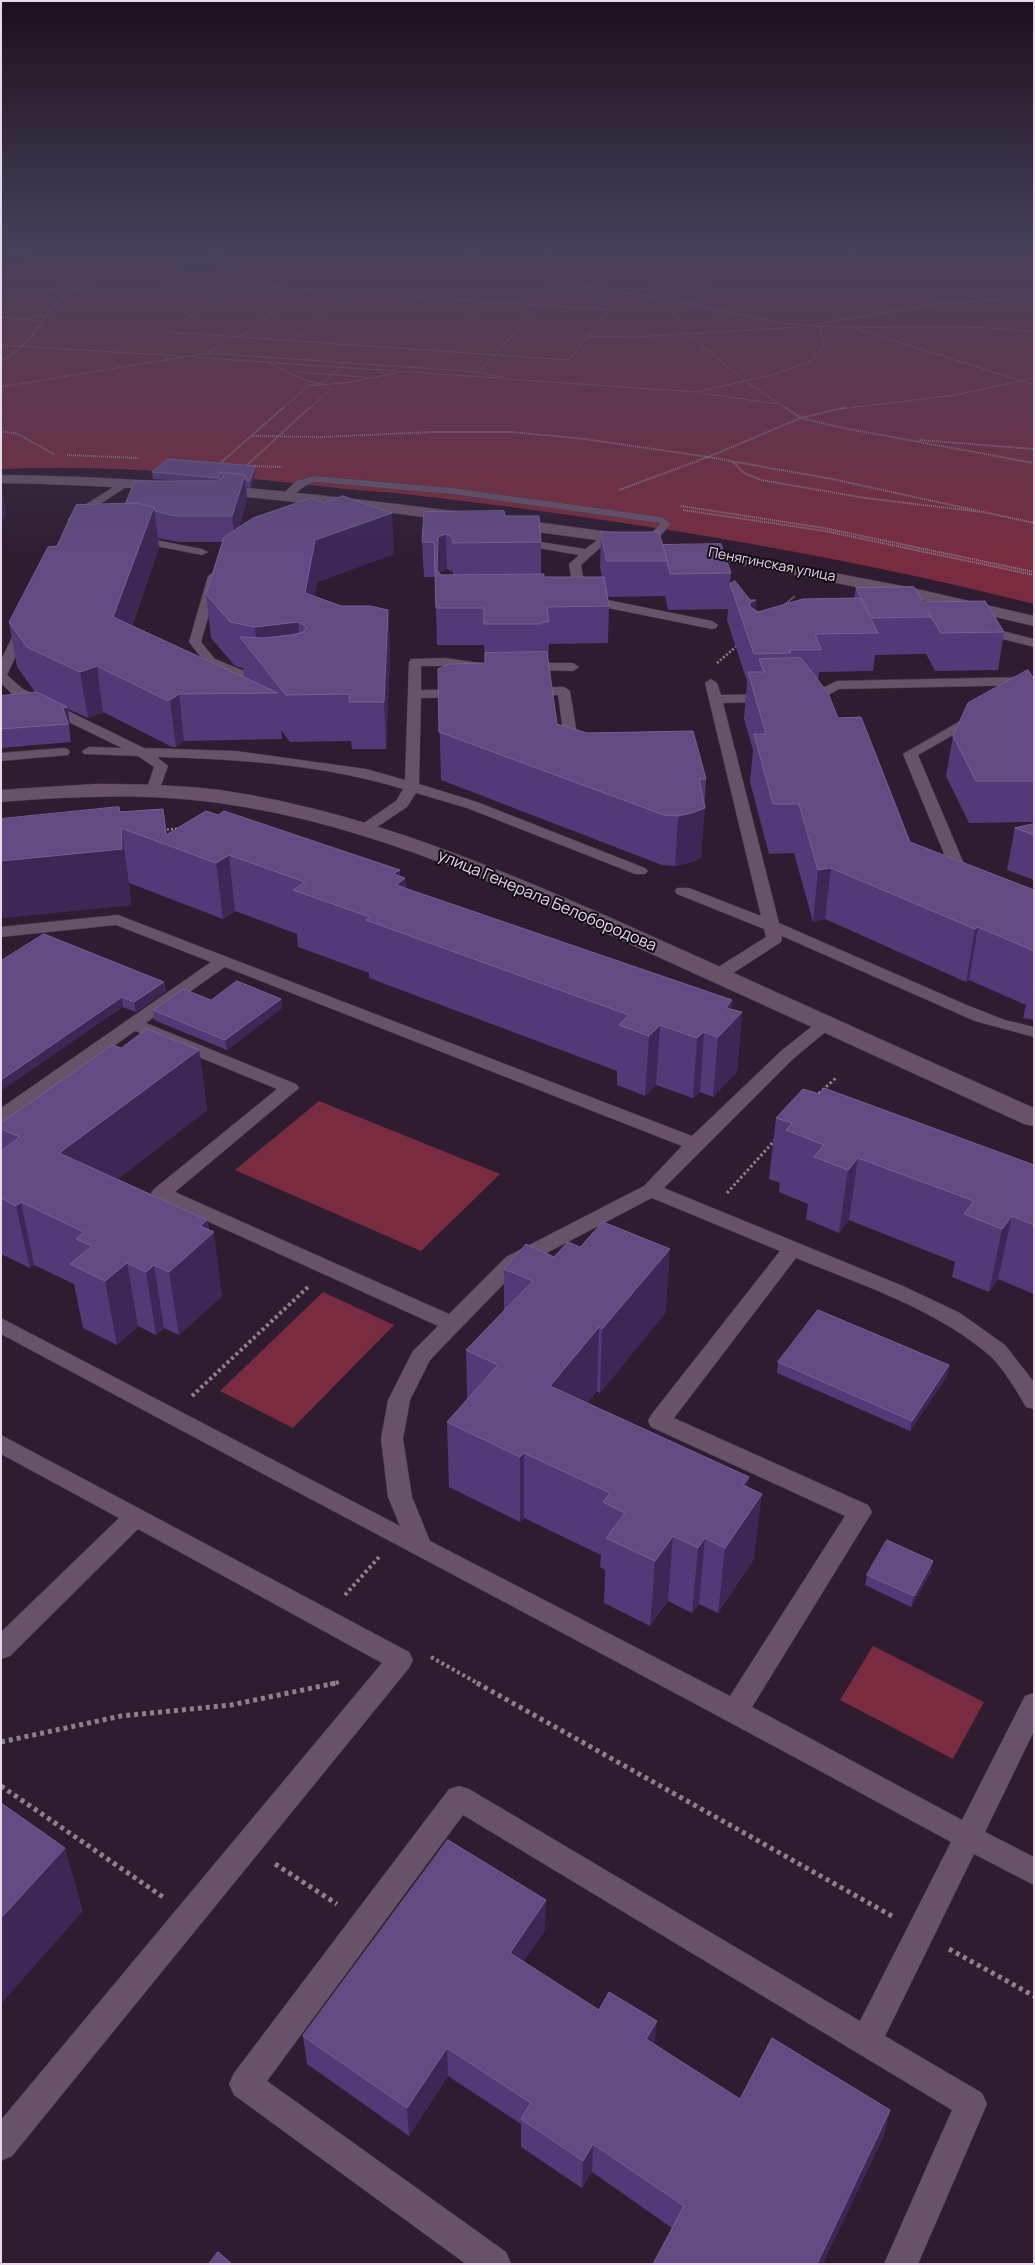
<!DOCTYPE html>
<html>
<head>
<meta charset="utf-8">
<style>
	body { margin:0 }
	#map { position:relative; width:1035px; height:2265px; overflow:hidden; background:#2f1c31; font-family:Manrope,sans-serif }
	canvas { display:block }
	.frame { position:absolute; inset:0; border:2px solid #e6dae8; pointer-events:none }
</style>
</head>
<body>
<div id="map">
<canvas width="1035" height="2265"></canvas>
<div class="frame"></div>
</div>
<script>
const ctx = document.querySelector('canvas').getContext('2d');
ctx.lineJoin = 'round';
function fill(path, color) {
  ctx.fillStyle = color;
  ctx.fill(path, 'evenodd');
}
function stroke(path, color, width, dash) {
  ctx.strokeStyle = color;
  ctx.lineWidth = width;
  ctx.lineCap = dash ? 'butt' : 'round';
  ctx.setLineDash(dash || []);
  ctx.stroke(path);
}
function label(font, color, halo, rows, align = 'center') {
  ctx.font = font + ' Manrope,sans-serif';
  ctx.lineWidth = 4;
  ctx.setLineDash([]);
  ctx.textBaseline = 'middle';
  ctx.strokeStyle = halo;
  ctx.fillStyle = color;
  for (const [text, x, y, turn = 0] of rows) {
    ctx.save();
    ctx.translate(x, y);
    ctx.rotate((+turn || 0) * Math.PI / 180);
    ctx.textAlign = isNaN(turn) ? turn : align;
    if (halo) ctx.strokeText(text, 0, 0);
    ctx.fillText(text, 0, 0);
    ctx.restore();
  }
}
fill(new Path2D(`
	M1 247H1034V604C827 552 615 518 404 494 376 491 348 490 320 486 215 474 108 464 1 469Z
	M319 1101 500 1174 421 1251 235 1170Z
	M323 1292 394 1325 293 1428 220 1391Z
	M873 1646 984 1702 953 1759 840 1700Z`), '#792c3f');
fill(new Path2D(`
	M1 247H44C38 250 30 252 28 260L1 268Z
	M222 258 234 264 191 270 179 264Z`), '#373b7c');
const service = new Path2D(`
	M315 476 452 488 662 517 671 524 652 545 648 546 642 543 660 524 659 523 452 494 315 482C299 486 297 496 285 500L280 497 296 481Z
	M125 480 129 481V485L88 512 76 523H68V519L80 508Z
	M607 533 612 536 611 538 581 565 587 600H608L712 621 718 625 716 628 712 629 608 608 579 607 575 601 569 564 579 555 515 544 509 541 515 538 585 549Z
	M135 536 202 549 208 552 202 555 131 541 129 539Z
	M214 573 220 576 201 642 215 659 249 673 274 676 275 679 274 682 242 680 207 665 189 642 208 576Z
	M24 621 30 625 7 675 23 689 144 748 236 751 366 769 405 780 409 662 411 659 445 658 487 664 489 667 483 671 445 666H421V690L464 689 471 693 464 697 421 698 419 784 477 802 645 868 648 871 645 874H635L467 808 416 793 407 807 368 833H358L356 830 358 827 396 801 403 789C324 765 240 759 157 757L168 766 158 794H148L146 791 154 767 138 756 84 754 82 751 89 747 122 748 13 695 1 683V660L18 625Z
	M979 625 1034 639V647L975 632 973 629 975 626Z
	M523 663H573L579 667 573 671 519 670 517 667Z
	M1034 677V685L839 689C828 695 808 709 796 697L798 694 812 693 837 681Z
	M711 679 717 683 721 695 771 694 778 698 771 702 723 703 779 923 969 1006 1005 1020 1034 1027V1037L975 1021 782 936 781 942 724 979H712L710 975 712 971 766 937 764 929 677 894 675 891 677 888H689L761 916 705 683Z
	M564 687 570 691 580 753 573 757 566 753 558 695 526 696 520 692 526 688Z
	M978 711 983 712 985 715 983 718 918 755 972 883 969 886H959L956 883 903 754Z
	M63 748 68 749 70 752 68 755 1 761V753Z
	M118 915 692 1136 781 1051 820 1020H832L835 1024 793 1059 664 1188 903 1286 960 1313 1005 1345 1034 1382V1409L1026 1407C1017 1391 1001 1365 988 1354 933 1308 862 1285 796 1258L674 1418 868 1505 872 1512 752 1707 962 1820 1025 1696 1034 1693V1731L985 1832 1034 1857V1885L974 1854 885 2036 982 2093 987 2104 918 2264H884L952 2110 463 1815 267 2081 506 2252 511 2264H466L234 2095 229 2084 234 2073 449 1789 459 1786 469 1789 860 2021 951 1842C636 1670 318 1504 1 1334V1318L400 1526 388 1497 381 1439 388 1400 413 1351 438 1326 154 1197 151 1193 154 1189 277 1089 135 1031 8 1121 1 1123V1108L211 962 116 925 1 937V927ZM225 967 682 1146 644 1186 506 1257 449 1314 175 1192 299 1088 296 1084 146 1023ZM652 1198 780 1251 651 1415 648 1421 651 1427 845 1516 730 1696 430 1541 412 1497 403 1439 410 1400 430 1360 520 1267Z
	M1 1435 409 1652 413 1660 409 1668 12 2156 1 2161V2120L382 1663 138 1529 10 1656 1 1659V1632L119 1518 1 1454Z`);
const minor = new Path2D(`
	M1 475C215 477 428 507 639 536L645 538 647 541 645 544 639 546C428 517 215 486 1 483Z
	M688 545 913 588 1034 616V626L913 598 682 553 680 550 682 547Z`);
const secondary = new Path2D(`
	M95 784C137 784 179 785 220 790 384 814 535 884 685 951 801 1003 917 1056 1034 1108V1126L1024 1124C902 1068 779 1012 656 956 516 892 373 824 219 803 147 793 74 796 1 802V790Z`);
stroke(service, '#48394b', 1);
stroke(minor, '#48394b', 1);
stroke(secondary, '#48394b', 1);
stroke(new Path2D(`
	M457 247 475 260 517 276 664 299 675 298C717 309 758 321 802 325 879 331 957 322 1034 332
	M463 247 481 260 526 275
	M891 247 973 268 1034 279
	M471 253 651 247
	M24 264 40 266
	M46 267 82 273 97 280
	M1 270 31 261 44 250 52 247
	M1 276 73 258 87 247
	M107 276 597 309 612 290
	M237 284 167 332 569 360 609 310 597 309
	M685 284 885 247
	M602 288 617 247
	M619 289H650L680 283
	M669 298 668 293 680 283 685 272 670 247
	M675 298 673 295 675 292 691 272 677 247
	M1 299 91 281
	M664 299 688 334 745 381 787 409
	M673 300 722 313
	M1 317 40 321
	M32 317 45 315
	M816 324 937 304 1034 297
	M854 328 1034 385
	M241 336 304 289
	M588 336 633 337 800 327
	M293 340 352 292
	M1 345 180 356
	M436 350 485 302
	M208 353 229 337
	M7 357C36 339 47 304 78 287
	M191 357 497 378
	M1 361C35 345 40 315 68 295 113 263 204 254 259 247
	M271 364 302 379 321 384 345 362
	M296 372 363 377
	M479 372 540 305
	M1 387 208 353 478 372 507 379 696 392 776 374 813 360 820 352 824 342 820 326
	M700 393 778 404
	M282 409 308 386 344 383 397 373
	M309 409 331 388
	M841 409 955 395 1034 378`), '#8f8091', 1, [1, 1]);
stroke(new Path2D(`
	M785 407 801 418 843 428 1034 463
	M1 431 18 434 55 455
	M252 436 322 437 432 432H511L585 439 708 457 832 479 1034 523
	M920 440 1034 449
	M67 455 138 458
	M733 462 744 473 761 480 865 498 981 512
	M217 466 284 407
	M251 466 283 467
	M244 468 310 407
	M619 490 708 457 801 418 846 407
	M681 506 824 528 1034 572
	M683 510 825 531 1034 575
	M783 606 795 596`), '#8f8091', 2, [1, 1]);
stroke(new Path2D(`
	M717 663 738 645
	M163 830 182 828`), '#8f8091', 2.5, [2, 2]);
stroke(new Path2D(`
	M815 1097 837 1077
	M727 1193 775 1140`), '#8f8091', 3, [2.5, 2.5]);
stroke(new Path2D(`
	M192 1396 308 1287
	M345 1595 379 1557
	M431 1657 479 1684
	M330 1684 340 1682`), '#8f8091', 4, [3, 3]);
stroke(new Path2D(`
	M477 1683 892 1916
	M1 1742 121 1716 231 1705 336 1683
	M1 1786 163 1897
	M275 1864 337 1904
	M949 1949 1034 1996`), '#8f8091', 5, [4, 4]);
fill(service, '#675269');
fill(minor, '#675269');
fill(secondary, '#675269');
fill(new Path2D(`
	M152 472 255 473 251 488 246 487 247 500 239 527 394 554 317 582 315 596 341 606 388 610 390 654 386 749H352L351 741 290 742 281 730 282 739 184 741 176 747H172L103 712 88 718 68 709 70 725H69L71 742 1 748V696L35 692 17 667 9 622 57 546 125 504 180 481 153 479ZM158 538 179 542H223L206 594 211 638 235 666 243 668 244 677 132 626 159 548Z
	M505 516 541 542V574L544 577H602L600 567 601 532 663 547 731 573 730 583 750 600H756L755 610 758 612 854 598 856 588 923 602 1004 632 998 670 935 671 926 654 875 655 873 671 819 672 818 680 838 718 910 842 1034 890V1020L1023 1018 1026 1005 969 980 966 982 825 919 813 922 794 853 769 854 750 782 753 750 744 719 747 681 727 620 728 609 668 610 665 596 608 597 609 606 608 643 549 644 548 659 557 724 706 779 701 858 689 863 675 866 662 865 441 780 438 669 485 663 484 645H437L435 577H424L422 542ZM447 569 453 572V575H441L439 572Z
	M1034 679V822L969 823 946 776 953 736Z
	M163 809 167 835 400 877 405 878 406 889 732 1000 731 1009 742 1012 737 1072 713 1097 700 1092 693 1098 656 1085 645 1096 617 1085V1071L369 978V973L298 947 297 934 235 911 223 919 129 883 131 905 1 918 120 812Z
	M1034 824V880L1007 870 1015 828Z
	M1 961 164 982 166 991 136 1012Z
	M281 999 282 1008 227 1050 154 1020 153 1010 211 1000Z
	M121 1048 199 1050 207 1110 118 1179 207 1220 222 1296 179 1335 164 1328 156 1335 138 1326 117 1345 83 1328 74 1284 34 1265 30 1268 1 1254V1123Z
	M776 1118 1034 1165V1294L998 1279 989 1292 952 1277 955 1262 849 1220 839 1233 806 1219 808 1204 779 1192 780 1183 769 1179Z
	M504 1269 666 1312 600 1393 597 1391 587 1403 747 1487 754 1559 718 1613 699 1604 692 1613 668 1601 650 1626 604 1603 605 1570 600 1567 601 1555 524 1518 520 1522 449 1487 447 1422 467 1399 466 1350 504 1310Z
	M778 1362 949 1365 947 1376 910 1431 777 1373Z
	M931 1572 911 1607 865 1585 867 1575Z
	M545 1930 523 1962 740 2099 890 2110 883 2138 672 2228 592 2172 582 2188 521 2147V2124L448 2076 409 2136 307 2064 303 2036Z`), '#533977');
fill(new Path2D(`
	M255 466V473L251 488 250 481Z
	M245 475 247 500 235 542 232 516Z
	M2 489 6 515 1 524V491Z
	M154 507 159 548 119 661 113 617Z
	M392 513 394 554 317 582 308 636 305 593 315 540Z
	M446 534 447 569 439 572 437 570 438 537Z
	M756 600 753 637 748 639 749 606 751 602Z
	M388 610 390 654 386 749 384 702Z
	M298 622 302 666 258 660 255 627Z
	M97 666 103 712 88 718 80 672Z
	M179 694 184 741 176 747 170 700Z
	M67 707 70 725H69L63 708Z
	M705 808 701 858 689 863 675 866 678 816Z
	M121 828 129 883 131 905 1 918V861Z
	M229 855 235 911 223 919 216 863Z
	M831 868 825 919 813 922 818 870Z
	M400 870V882L405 878 408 935 393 874Z
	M978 927 969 980 966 982 975 929Z
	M164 982 166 991 136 1012 134 1002Z
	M122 997 123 1007 1 1091V1080Z
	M281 999 282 1008 227 1050 225 1040Z
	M732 1000 730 1025 742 1012 737 1072 713 1097 718 1037 726 1008Z
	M660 1025 656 1085 645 1096 649 1036Z
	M704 1032 700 1092 693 1098 697 1038Z
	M199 1050 207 1110 72 1215 59 1153Z
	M858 1158 849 1220 839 1233 848 1170Z
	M21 1202 34 1265 30 1268 16 1206Z
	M1012 1216 998 1279 989 1292 1002 1229Z
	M207 1220 209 1236 214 1232 222 1296 179 1335 169 1272 200 1226Z
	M670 1249 666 1312 600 1393 602 1329Z
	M127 1263 138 1326 117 1345 105 1281Z
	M154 1265 164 1328 156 1335 146 1272Z
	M599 1327 597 1391 549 1451 550 1386Z
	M949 1365 947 1376 910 1431 912 1421Z
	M524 1453V1518L520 1522V1457Z
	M749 1477 744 1521 762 1494 754 1559 718 1613 725 1548 743 1485Z
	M673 1536 668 1601 650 1626 655 1561Z
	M705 1538 699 1604 692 1613 698 1548Z
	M933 1561 931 1572 911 1607 914 1596Z
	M65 1848 83 1911 1 2004V1918Z
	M546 1900 545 1930 510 1982V1953Z
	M657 2021 654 2050 646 2039Z
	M447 2048 448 2076 409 2136 407 2108Z
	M890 2110 883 2138 823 2264H817Z
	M593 2144 592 2172 582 2188 583 2161Z`), '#3e2656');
const building = new Path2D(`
	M168 459 255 466 250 481 246 480 245 475 219 472V478L152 472Z
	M219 472 245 475 232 516H175L155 511 154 507 137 503 125 504 135 481H217L224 477Z
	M343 496 392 513 315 540 305 593 341 606H370L388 610 384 702H349L350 694 286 695 240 637 264 638 291 635 304 632 306 626 298 622 255 627 230 622 206 594 224 537 253 518 311 498 324 503Z
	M137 503 154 507 113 617 278 693 179 694 170 700H166L97 666 80 672 27 647 9 622 48 547 57 546 76 505Z
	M504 511 505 516H539L541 542 453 543 452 537 446 534 438 537 437 570 441 575 544 574V577H604L609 606 547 607 549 622H542V624H484V608H436L434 542H422L424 512Z
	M601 532H659L667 561H607Z
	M721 544 731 573 670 574 663 545Z
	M735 581 750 600H756L751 602 749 606 758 612 803 599 860 598 878 633 815 634 821 650H789L791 653 754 654 730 584Z
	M914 587 923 602 985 601 1004 632 941 633 928 612 931 617 872 618 856 588Z
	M547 652 557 724 587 733 693 731 706 779H699L705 808 692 813 678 816 664 815 439 732 438 669 449 664 485 663V653Z
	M801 658 828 693 838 718 861 717 910 842 1034 890V951L978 927 975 929 831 868 818 870 799 804H773L754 734H766L748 672H764L759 659Z
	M1028 670 1034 679V781H976L953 736 968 703Z
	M37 692 67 707 63 708 68 724 1 729V696Z
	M119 807 120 812 163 809 166 835 206 811 218 815 224 811 400 870 393 874 405 878 396 885 732 1000 726 1008 742 1012 718 1037 704 1032 697 1038 660 1025 649 1036 619 1025 629 1015 366 920 370 917 293 890 305 882 229 855 216 863 121 828 122 849 1 861V819Z
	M1034 824V835L1015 828Z
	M44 934 164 982 134 1002 122 997 1 1080V961Z
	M237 981 281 999 225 1040 153 1010 183 989 211 1000Z
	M147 1029 199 1050 59 1153 207 1220 200 1226 214 1232 169 1272 154 1265 146 1272 127 1263 105 1281 70 1264 92 1246 76 1239 84 1232 21 1202 16 1206 1 1198V1151L20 1137 1 1129V1123L112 1045 121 1048Z
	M824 1088 1034 1165V1225L1012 1216 1002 1229 964 1214 974 1201 858 1158 848 1170 814 1157 824 1145 786 1130 792 1123 776 1118 803 1089 819 1094Z
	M603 1222 670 1249 602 1329 599 1327 550 1386 749 1477 743 1485 762 1494 725 1548 705 1538 698 1548 673 1536 655 1561 606 1538 625 1513 603 1502 610 1493 524 1453 520 1457 447 1422 498 1365 466 1350 533 1281 504 1269 526 1244 554 1257 568 1242 580 1247Z
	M818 1310 949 1365 912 1421 778 1362Z
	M887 1540 933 1561 914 1596 867 1575Z
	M1 1803 65 1848 1 1918Z
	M448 1840 546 1900 510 1953 599 2010 609 1992 657 2021 646 2039 740 2099 772 2038 890 2110 817 2264H653L684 2206 593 2144 583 2161 521 2119 531 2103 447 2048 407 2108 303 2036Z
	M218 2252 232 2264H209Z`);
fill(building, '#634a83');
stroke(building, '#776193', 1);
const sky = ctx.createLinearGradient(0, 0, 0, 564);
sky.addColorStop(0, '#1a0f1b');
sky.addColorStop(0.44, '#47405a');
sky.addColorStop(1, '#47405a00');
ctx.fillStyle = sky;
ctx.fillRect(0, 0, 1035, 564);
label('14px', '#e6dae8', '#120a13', [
	["Пенягинская улица",772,565,11]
]);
label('16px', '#e6dae8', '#120a13', [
	["улица Генерала Белобородова",547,901,23]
]);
</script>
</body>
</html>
